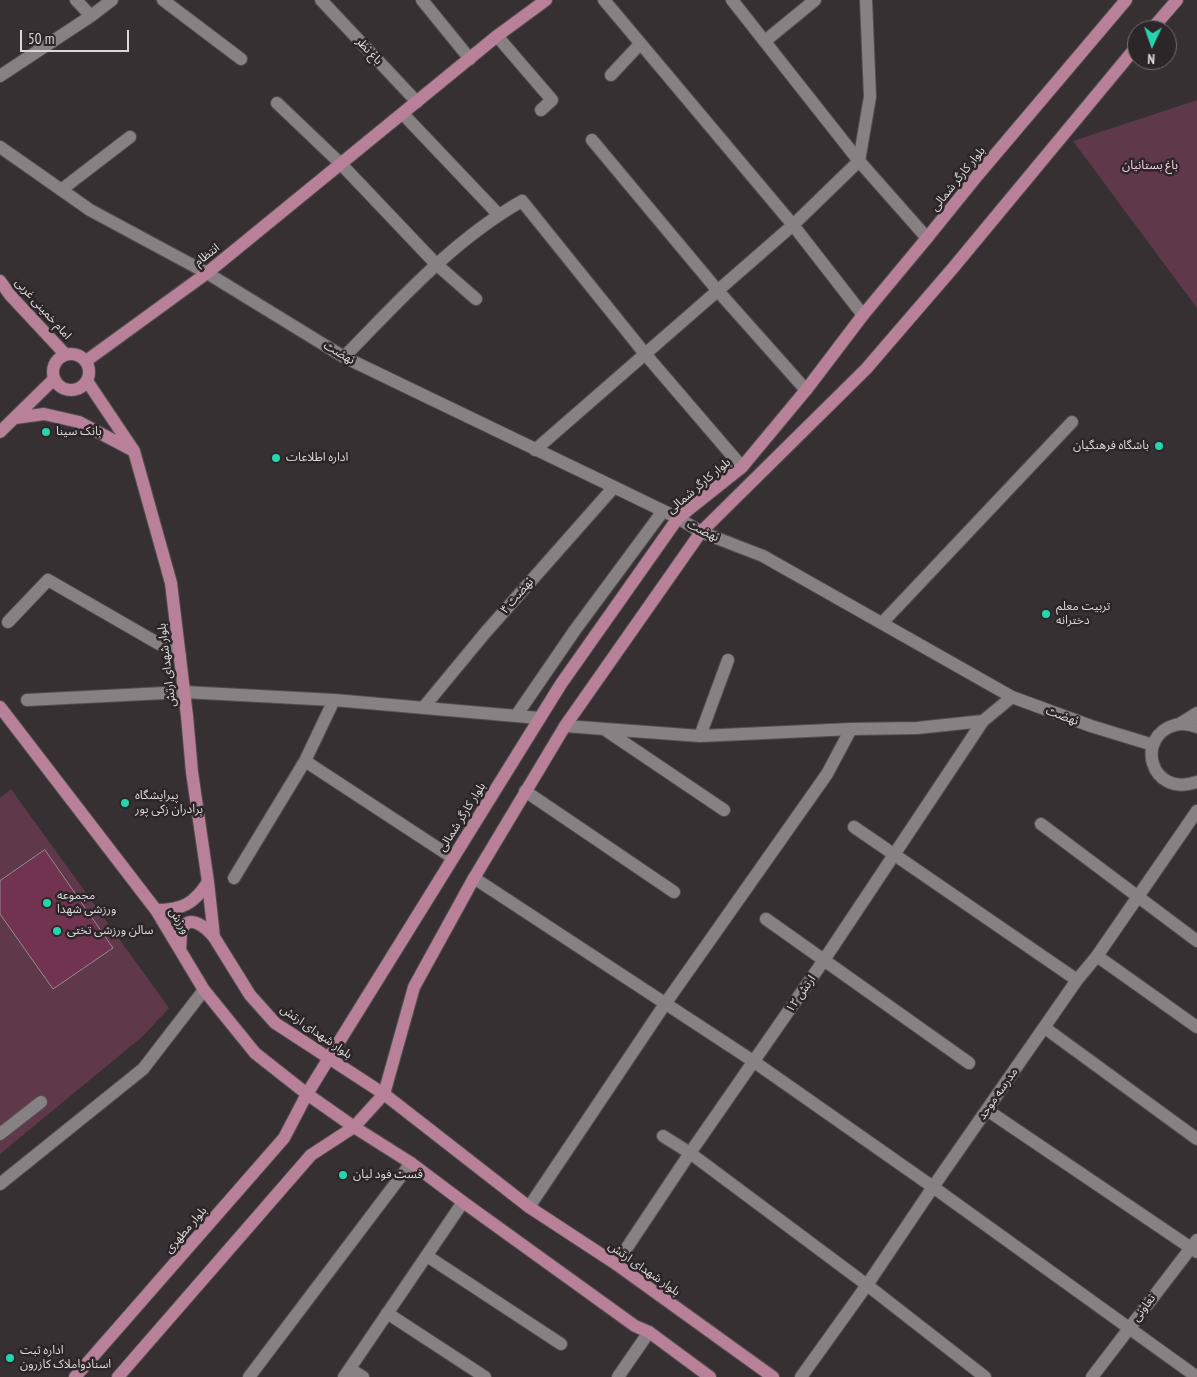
<!DOCTYPE html>
<html>
<head>
<meta charset="utf-8">
<style>
	body { margin:0 }
	#map { position:relative; width:1197px; height:1377px; overflow:hidden; background:#363032; font-family:"PT Sans Narrow",sans-serif }
	canvas { display:block }
	.north { position:absolute; left:1127px; top:20px; width:50px; height:50px; box-sizing:border-box; background:#2c2628; border:1px solid #726d6f; border-radius:50%; rotate:183deg; font-size:14px; font-weight:700; line-height:20px; text-align:center; color:#dcd8d9 }
	.north::after { content:''; display:block; margin:auto; width:18px; height:22px; background:#25d5ae; clip-path:polygon(50% 0,100% 100%,50% 72%,0 100%) }
	.scale { position:absolute; left:20px; top:30px; width:109px; height:22px; box-sizing:border-box; border:2px solid #dcd8d9; border-top:0; padding-left:6px; font-size:15px; line-height:18px; white-space:nowrap; color:#dcd8d9; -webkit-text-stroke:4px #2c2628; paint-order:stroke }
</style>
</head>
<body>
<div id="map">
<canvas width="1197" height="1377"></canvas>
<div class="north">N</div>
<div class="scale">50 m</div>
</div>
<script>
const ctx = document.querySelector('canvas').getContext('2d');
ctx.lineJoin = 'round';
function fill(path, color) {
  ctx.fillStyle = color;
  ctx.fill(path, 'evenodd');
}
function stroke(path, color, width, dash) {
  ctx.strokeStyle = color;
  ctx.lineWidth = width;
  ctx.lineCap = dash ? 'butt' : 'round';
  ctx.setLineDash(dash || []);
  ctx.stroke(path);
}
function label(font, color, halo, rows, align = 'center') {
  ctx.font = font + ' "PT Sans Narrow","Noto Sans Arabic",sans-serif';
  ctx.lineWidth = 5;
  ctx.setLineDash([]);
  ctx.textBaseline = 'middle';
  ctx.strokeStyle = halo;
  ctx.fillStyle = color;
  for (const [text, x, y, turn = 0] of rows) {
    ctx.save();
    ctx.translate(x, y);
    ctx.rotate((+turn || 0) * Math.PI / 180);
    ctx.textAlign = isNaN(turn) ? turn : align;
    if (halo) ctx.strokeText(text, 0, 0);
    ctx.fillText(text, 0, 0);
    ctx.restore();
  }
}
fill(new Path2D(`
	M1197 100V308L1073 141Z
	M11 789 169 1008 143 1036 0 1154V798Z`), '#5f394a');
const building = new Path2D(`
	M45 850 113 948 53 989 0 914V881Z`);
fill(building, '#723351');
stroke(building, '#938c8f', 1);
const minor = new Path2D(`
	M76 0 91 16
	M163 0 241 59
	M321 0 417 102
	M422 0 470 59
	M604 0 793 225 863 315
	M866 0 870 97 859 161 927 238
	M497 36 552 100 541 110
	M765 41 815 0
	M611 75 640 44
	M0 76 91 16 112 0
	M277 103 341 164 436 264 476 299
	M403 114 498 214
	M592 140 718 291 806 390
	M0 147 90 210 207 273 344 357 614 487 678 518 701 532 763 556 1012 697 1091 726 1153 745
	M61 190 130 137
	M344 357C399 301 453 240 522 201L646 355 742 467
	M535 450 793 225 859 161 732 0
	M8 622 48 580 180 656
	M882 623 1072 422
	M27 700 184 692 334 700 539 718
	M423 708 485 633 614 487
	M516 716 575 630 663 511
	M1181 723 1197 713
	M565 726 700 736 851 729 917 728 983 721 1012 697
	M1197 727C1190 724 1182 723 1175 725 1135 736 1149 798 1197 782
	M604 729 724 810
	M700 736 728 660
	M305 761 453 858
	M525 791 674 892
	M1041 824 1197 941
	M854 827 1077 980
	M234 878 305 761 334 700
	M474 878 753 1061 933 1187 1197 1377
	M766 919 969 1063
	M1097 956 1197 1027
	M1045 1028 1197 1139
	M987 1110 1197 1252
	M0 1134 41 1102
	M663 1136 690 1153 867 1285 985 1377
	M0 1184 143 1069 204 990
	M529 1207 665 1004 827 774 851 729
	M427 1256 561 1344
	M616 1264 690 1153 824 960 983 721
	M387 1313 485 1377
	M350 1369 363 1377
	M249 1377 411 1163
	M344 1377 463 1202
	M618 1377 649 1332
	M801 1377 867 1285 933 1187 1077 980 1097 956 1197 811
	M1092 1377 1197 1240`);
const major = new Path2D(`
	M1151 30 1177 0
	M0 281 10 295 65 354
	M53 372a18 18 0 1 1 36 0a18 18 0 1 1-36 0Z
	M86 361 207 273 497 36 546 0
	M87 381 134 451 171 583 187 716 192 772 208 882 214 937 250 995 275 1023 384 1094 529 1207 616 1264 773 1377
	M15 418 44 414 79 422 132 450
	M0 432 54 379
	M0 707 156 910 204 990 255 1053 307 1094 354 1127 411 1163 463 1202 635 1326 649 1332 710 1377
	M156 910C182 910 194 904 208 882
	M180 950C181 943 180 935 182 929 190 912 208 930 214 937
	M75 1377 284 1138 307 1094 329 1058 561 684 678 518 742 467 806 390 863 315 927 238 977 176 1126 0
	M118 1377 311 1155 354 1127 384 1094 414 987 474 878 565 726 701 532 866 369 953 268 1137 46`);
stroke(minor, '#524e4f', 14);
stroke(major, '#524e4f', 14);
stroke(minor, '#888184', 12);
stroke(major, '#b98099', 12);
for (const [x, y, r, color] of [
	[46,432,5,"#25d5ae"],
	[1159,446,5,"#25d5ae"],
	[276,458,5,"#25d5ae"],
	[1046,614,5,"#25d5ae"],
	[125,803,5,"#25d5ae"],
	[47,903,5,"#25d5ae"],
	[57,931,5,"#25d5ae"],
	[343,1175,5,"#25d5ae"],
	[10,1358,5,"#25d5ae"]
]) {
  const dot = new Path2D();
  dot.arc(x, y, r, 0, 2 * Math.PI);
  ctx.fillStyle = color;
  ctx.fill(dot);
  stroke(dot, '#2c2628', 2);
}
label('12px', '#dcd8d9', '#2c2628', [
	["باغ نظر",369,51,47],
	["بلوار کارگر شمالی",958,179,-51],
	["انتظام",207,255,-38],
	["امام خمینی غربی",43,309,48],
	["نهضت",339,353,30],
	["بلوار کارگر شمالی",699,486,-40],
	["نهضت",703,531,26],
	["نهضت ۴",517,596,-49],
	["بلوار شهدای ارتش",167,665,-97],
	["نهضت",1062,716,20],
	["بلوار کارگر شمالی",462,817,-58],
	["ورزش",179,921,59],
	["ارتش ۱۲",801,994,-55],
	["بلوار شهدای ارتش",316,1032,35],
	["مدرسه موحد",998,1094,-55],
	["بلوار مطهری",186,1230,-49],
	["بلوار شهدای ارتش",644,1269,35],
	["تعاونی",1144,1308,-53]
]);
label('12px', '#f5ccdc', '#2c2628', [
	["باغ بستانیان",1150,166]
]);
label('12px', '#dcd8d9', '#2c2628', [
	["بانک سینا",56,432],
	["باشگاه فرهنگیان",1149,446,"right"],
	["اداره اطلاعات",286,458],
	["تربیت معلم",1056,607],
	["دخترانه",1056,621],
	["پیرایشگاه",135,796],
	["برادران زکی پور",135,810],
	["مجموعه",57,896],
	["ورزشی شهدا",57,910],
	["سالن ورزشی تختی",67,931],
	["فست فود لیان",353,1175],
	["اداره ثبت",20,1351],
	["اسنادواملاک کازرون",20,1365]
], 'left');
</script>
</body>
</html>
